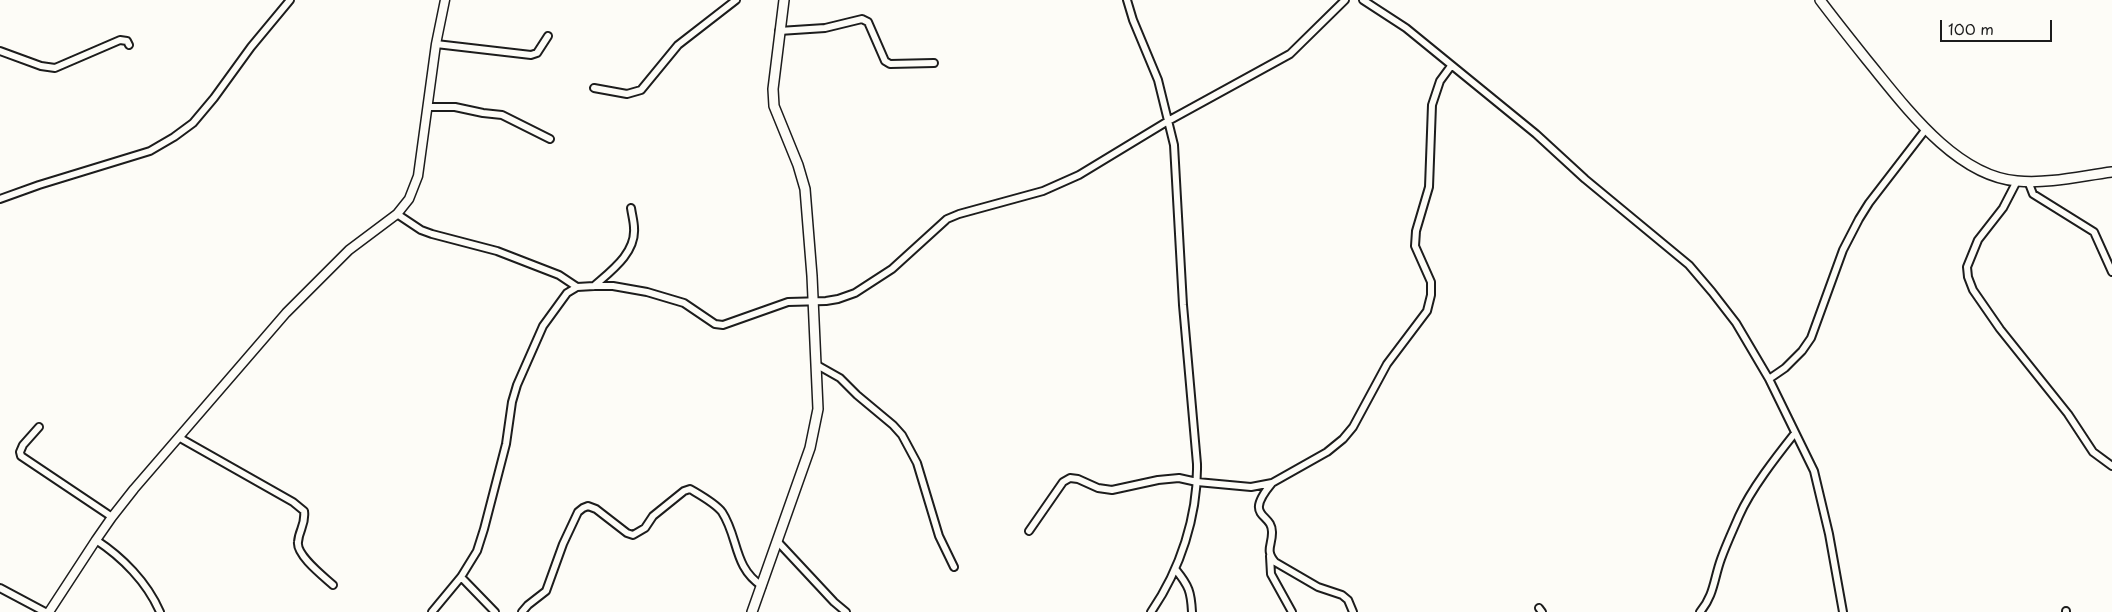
<!DOCTYPE html>
<html>
<head>
<meta charset="utf-8">
<style>
	body { margin:0 }
	#map { position:relative; width:2112px; height:612px; overflow:hidden; background:#fdfcf7; font-family:"Playpen Sans",sans-serif }
	canvas { display:block }
	.scale { position:absolute; left:1940px; top:20px; width:112px; height:22px; box-sizing:border-box; border:2px solid #1c1c1c; border-top:0; padding-left:6px; font-size:15px; line-height:18px; white-space:nowrap; color:#1c1c1c; -webkit-text-stroke:4px #fdfcf7; paint-order:stroke }
</style>
</head>
<body>
<div id="map">
<canvas width="2112" height="612"></canvas>
<div class="scale">100 m</div>
</div>
<script>
const ctx = document.querySelector('canvas').getContext('2d');
ctx.lineJoin = 'round';
function stroke(path, color, width, dash) {
  ctx.strokeStyle = color;
  ctx.lineWidth = width;
  ctx.lineCap = dash ? 'butt' : 'round';
  ctx.setLineDash(dash || []);
  ctx.stroke(path);
}
const minor = new Path2D(`
	M1127 0 1133 20 1158 80 1174 145 1183 305 1197 464C1198 516 1180 570 1151 612
	M1363 0 1406 28 1536 134 1585 179 1689 265 1712 292 1736 323 1769 379 1814 471 1829 534 1843 612
	M779 31 825 28 862 19 868 22 885 61 890 64 934 63
	M436 44 531 55 537 53 548 36
	M0 51 41 66 55 68 120 40 127 41 129 45
	M594 88 627 94 641 90 678 45 736 0
	M428 107H455L483 113 502 115 550 139
	M2017 181 2003 208 1978 240 1967 267 1968 277 1973 290 2000 329 2068 414 2093 452 2112 466
	M2028 181 2033 194 2094 232 2112 272
	M0 199 39 185 150 151 174 137 193 123 214 98 251 47 290 0
	M397 214 421 230 432 234 497 251 559 275 577 287
	M594 286C611 271 636 253 634 228 634 222 632 215 631 208
	M817 365 840 378 857 395 893 425 902 435 917 463 939 536 954 567
	M1769 379 1785 368 1802 351 1811 338 1843 250 1859 219 1869 203 1926 129
	M39 427 23 445 20 452 21 456 112 517
	M180 438 293 502 304 511C306 525 299 529 298 542 296 555 323 576 333 585
	M1272 483C1242 519 1273 512 1272 533 1272 546 1265 550 1275 562L1318 587 1342 595 1348 600 1353 612
	M1029 531 1063 482 1070 478 1078 479 1098 488 1112 490 1158 480 1179 478 1197 482 1251 487 1272 483 1327 452 1343 439 1353 427 1387 364 1427 311 1431 295V282L1415 246 1416 231 1429 187 1432 105 1440 81 1451 66
	M96 540C122 557 147 582 160 612
	M778 542 834 602 846 612
	M1270 556 1271 574 1292 612
	M1176 570C1189 586 1191 592 1192 612
	M461 577 495 612
	M0 588 45 612
	M1539 608 1542 612
	M2066 611V612
	M432 612 461 577 477 551 484 529 506 444 512 402 517 385 543 326 567 293 577 287 594 286H613L647 292 684 303 715 324 723 325 788 302 826 301 838 299 855 293 892 269 947 219 959 214 1043 191 1079 175 1168 121 1290 54 1345 0
	M522 612 528 605 546 591 563 544 578 512 583 508 588 506 596 509 627 533 633 535 645 528 653 516 684 491 690 489C700 495 715 503 722 512 739 538 733 567 762 586
	M1700 612C1714 596 1714 578 1721 559 1726 545 1733 530 1739 516 1751 489 1776 457 1795 433`);
const tertiary = new Path2D(`
	M49 612 96 540 112 517 134 489 286 313 349 250 397 214 409 199 418 176 436 44 445 0`);
const secondary = new Path2D(`
	M1820 0C1835 20 1851 40 1867 60 1904 105 1955 176 2017 181 2049 184 2081 176 2112 172
	M752 612 810 448 818 409 812 276 805 189 798 165 774 106 773 89 784 0`);
stroke(minor, '#1c1c1c', 10);
stroke(tertiary, '#1c1c1c', 11);
stroke(secondary, '#1c1c1c', 12);
stroke(minor, '#fdfcf7', 6);
stroke(tertiary, '#fdfcf7', 8);
stroke(secondary, '#fdfcf7', 9);
</script>
</body>
</html>
